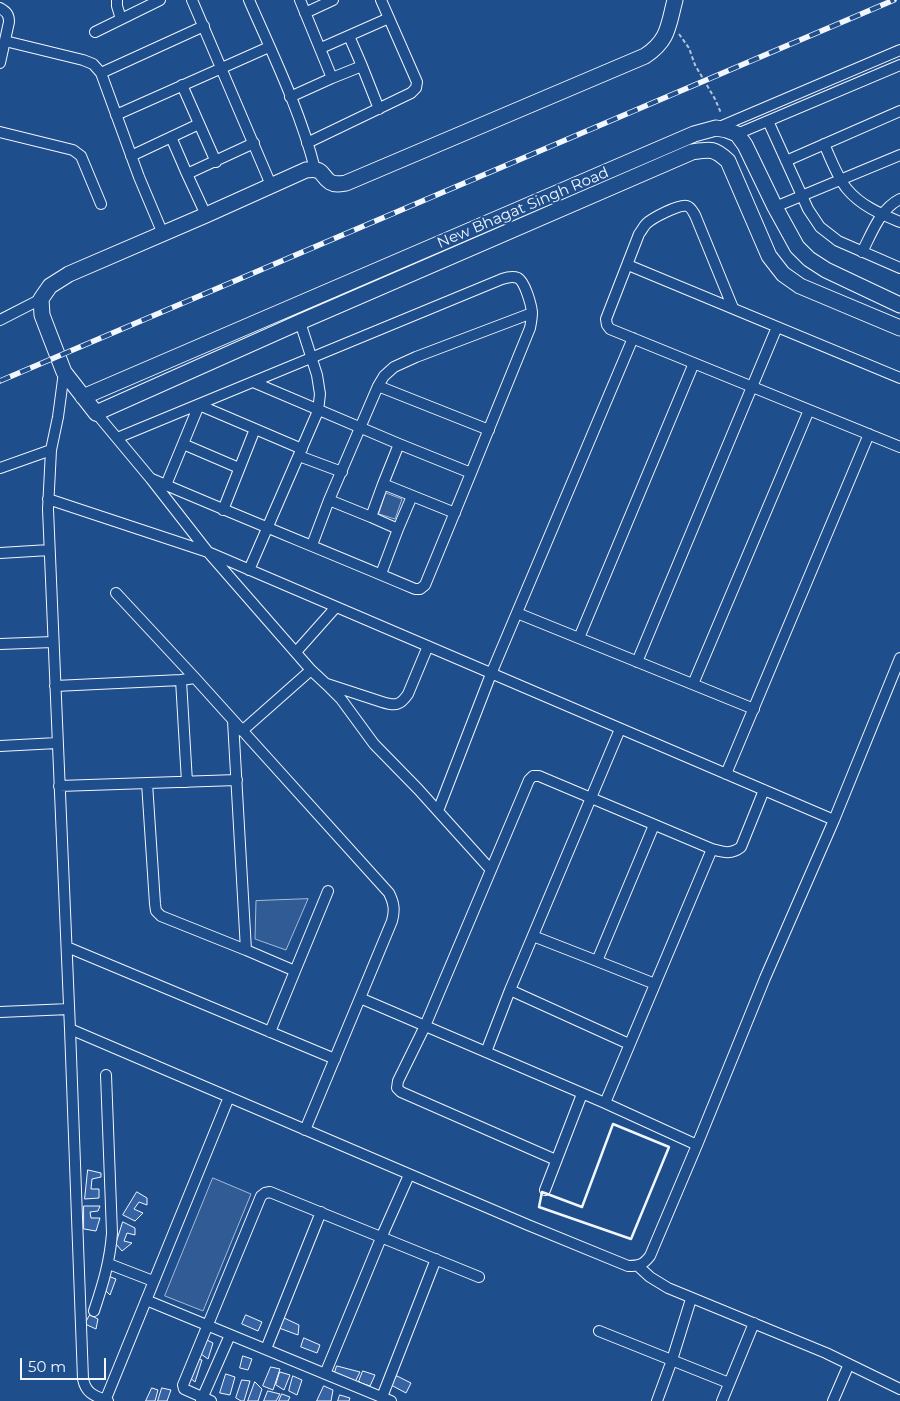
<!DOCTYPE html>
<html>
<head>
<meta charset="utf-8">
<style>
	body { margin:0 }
	#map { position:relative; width:900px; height:1401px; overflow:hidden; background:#1f4e8c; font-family:Montserrat,sans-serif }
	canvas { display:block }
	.scale { position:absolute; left:20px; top:1358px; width:86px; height:22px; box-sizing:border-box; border:2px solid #f2f6ff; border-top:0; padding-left:6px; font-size:15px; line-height:18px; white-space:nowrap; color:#f2f6ff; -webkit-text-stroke:4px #1f4e8c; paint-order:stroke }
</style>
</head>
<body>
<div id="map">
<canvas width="900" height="1401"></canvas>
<div class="scale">50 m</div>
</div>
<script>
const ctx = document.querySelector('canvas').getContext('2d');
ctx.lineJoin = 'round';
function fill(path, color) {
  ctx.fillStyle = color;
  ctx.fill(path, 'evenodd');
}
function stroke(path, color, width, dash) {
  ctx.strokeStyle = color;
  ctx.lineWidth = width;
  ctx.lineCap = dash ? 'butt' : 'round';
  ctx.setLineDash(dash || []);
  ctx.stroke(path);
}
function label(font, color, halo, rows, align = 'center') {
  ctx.font = font + ' Montserrat,sans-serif';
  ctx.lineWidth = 4;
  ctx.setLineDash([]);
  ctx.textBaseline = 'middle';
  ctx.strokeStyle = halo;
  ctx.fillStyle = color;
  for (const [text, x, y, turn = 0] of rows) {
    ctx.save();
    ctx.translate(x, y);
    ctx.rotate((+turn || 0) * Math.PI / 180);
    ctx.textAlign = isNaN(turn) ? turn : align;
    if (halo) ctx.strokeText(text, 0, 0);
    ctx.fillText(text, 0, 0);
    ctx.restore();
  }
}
const built = new Path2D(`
	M386 493 402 499 395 519 379 514Z
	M308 899 286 950 255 939 256 901Z
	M213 1178 251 1194 203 1311 165 1296Z`);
fill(built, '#305b95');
stroke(built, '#a8bbd7', 1);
const building = new Path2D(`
	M88 1170 101 1173V1177L92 1179 91 1189H99V1198L85 1199Z
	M137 1192 147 1198V1205L139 1202 134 1209 143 1213 135 1221 123 1215Z
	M84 1206H100L98 1211 90 1212 91 1218H100L96 1231 84 1229Z
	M123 1222 135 1228V1235L127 1233 124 1241 132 1243 122 1251 116 1244Z
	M108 1276 116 1279 110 1295 106 1291Z
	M90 1315 98 1319 96 1329 85 1324Z
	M246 1315 262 1322 258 1331 242 1324Z
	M282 1317 299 1325 298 1335 279 1328Z
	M304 1338 320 1345 317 1353 301 1347Z
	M205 1339 213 1343 208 1359 201 1354Z
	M243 1356 252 1359 248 1370 240 1368Z
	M197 1359 202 1360 195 1382 189 1377Z
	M337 1366 360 1372 355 1382 334 1375Z
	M271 1367 280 1369 273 1390 263 1386Z
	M363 1371 375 1375 370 1386 361 1383 359 1381Z
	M280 1372 290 1375 284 1390 276 1385Z
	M226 1374 235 1377 230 1395 220 1393Z
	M293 1376 302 1380 297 1395 289 1391Z
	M397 1376 411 1383 406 1393 391 1385Z
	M242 1380 250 1381 244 1401H241L236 1398Z
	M255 1382 262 1389 258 1401H248Z
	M324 1386 333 1390 331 1401H317Z
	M152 1388 158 1390 155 1401H146Z
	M162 1388 171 1390 167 1401H158Z
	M268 1391 280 1394 276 1401H264Z
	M282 1394 290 1397 288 1401H279Z
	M340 1395 350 1398 349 1401H338Z`);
fill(building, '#3563a3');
stroke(building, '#f2f6ff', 1);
const street = new Path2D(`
	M117 0V6L121 19
	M192 0 271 185
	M249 0C273 55 300 110 315 169
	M300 0 332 78
	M0 8C7 12 9 15 9 22L0 63
	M305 13 333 0
	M95 32 160 0
	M349 36 362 66
	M5 41 83 60 93 64 101 73 204 26
	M321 48 389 18
	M101 73 139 177 163 234
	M182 85 216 162
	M290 97 332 78 362 66 379 109
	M116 115 269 47
	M768 121 808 209 820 227 838 241 900 268
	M717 128 900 50
	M0 132 73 150 81 156 101 204
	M737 134 900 65
	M171 137 187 174
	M307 143 411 93 416 88 417 82 381 0
	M824 144C831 159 837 177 847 189 861 206 881 214 900 222
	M131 156 199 124
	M786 161 900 111
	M775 207 900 155
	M206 215 187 174 254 143
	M862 252C872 233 880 209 900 199
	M628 265 900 378
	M733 308 695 215C693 212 691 207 687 206 679 204 652 218 646 224 644 226 642 230 639 234L606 319 607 325 610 329 900 447
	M0 320 41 299
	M64 372 58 417 51 450 48 509 70 1029 528 1225 628 1266C639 1266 643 1265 650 1256L697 1145 765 978 834 820
	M378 386 489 430
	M96 413 151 479 208 552 834 820 900 658
	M117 438 502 279C508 277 513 276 518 278 525 282 531 304 532 312 532 317 531 323 530 328L471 473
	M183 444 239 468
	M399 444 383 484 455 513
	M299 456 342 472
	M0 468 51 450
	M152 479C240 517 328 552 415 589H420L425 585 471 473 399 444 253 382
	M166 485 199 405 302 449
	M48 499 208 552 311 670 242 731
	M329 500 371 517 383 484
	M223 510 255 429
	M371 517 398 529 412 496
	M312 545 329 500 378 386 384 376 394 367 416 357 532 313
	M0 553 49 550
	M249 570 318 411 320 394 317 375 300 322
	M381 574 398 529
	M116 593 195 678 389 893C394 903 395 910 392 921L360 998
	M517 613 754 709
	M579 638 694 363
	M0 644 53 642
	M296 652 336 607
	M637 662 777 327
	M311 670 326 684 341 699 374 744 418 789 491 870
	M181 680 187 782
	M327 684 382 702C395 706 400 706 408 694L428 646
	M693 684 809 410
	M55 686 181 680 195 678
	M0 746 57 743
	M726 774 869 434
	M147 783 155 904 156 911 161 916 246 950 233 721
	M59 786 237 780
	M438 811 491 674 633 338
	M654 825 597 961 655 984
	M533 936 597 961
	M67 947 335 1059
	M246 950 295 971 328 891
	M510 990 629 1044
	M0 1012 69 1009
	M70 1029 83 1379C86 1394 95 1396 108 1401
	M270 1032 295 971
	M486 1052 510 990 620 729
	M605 1103 712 849C723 852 731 855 741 847L764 790
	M305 1130 360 998 605 1103 697 1145
	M556 1160 401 1092 397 1088 398 1081 425 1026 529 780 533 776H539L712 849
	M545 1190 582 1094
	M109 1264 153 1281
	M638 1266 650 1277 668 1288 826 1353 900 1389
	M146 1300 391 1401
	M94 1311C103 1284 110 1261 112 1233L106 1075
	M599 1331 729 1383
	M266 1349 321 1212
	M325 1374 381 1238 409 1175
	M382 1397 436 1259
	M105 1401 229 1097
	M201 1401 230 1335
	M211 1401 184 1389 183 1385 261 1196 265 1193 270 1192 479 1277
	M657 1401 672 1360 691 1299
	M722 1401 754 1323
	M833 1401 849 1364`);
const secondary = new Path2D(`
	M675 0C668 26 669 40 645 56L346 183C340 184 335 185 330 182 319 174 325 168 306 170L206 215 69 274 50 286 41 299 42 315 50 336 64 372 96 413 300 322 692 152C711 149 714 148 728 161L769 256 783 274 800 286 900 328
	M83 397 694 134 716 128 727 130 737 134 745 145 775 207 797 247 809 259 826 270 900 305`);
stroke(street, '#f2f6ff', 12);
stroke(secondary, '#f2f6ff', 17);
stroke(new Path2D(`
	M679 34 689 48 695 65 715 99 721 113`), '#b3c4dc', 2, [4, 2.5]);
stroke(street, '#1f4e8c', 10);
stroke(secondary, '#1f4e8c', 15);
const rail = new Path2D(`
	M0 381 894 0`);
stroke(rail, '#f2f6ff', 5.5);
stroke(rail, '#1f4e8c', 4, [11]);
stroke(new Path2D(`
	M613 1124 669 1147 631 1239 539 1207 542 1192 582 1207Z`), '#f2f6ff', 2.5);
label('15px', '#f2f6ff', '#1f4e8c', [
	["New Bhagat Singh Road",523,208,-23]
]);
</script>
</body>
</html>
